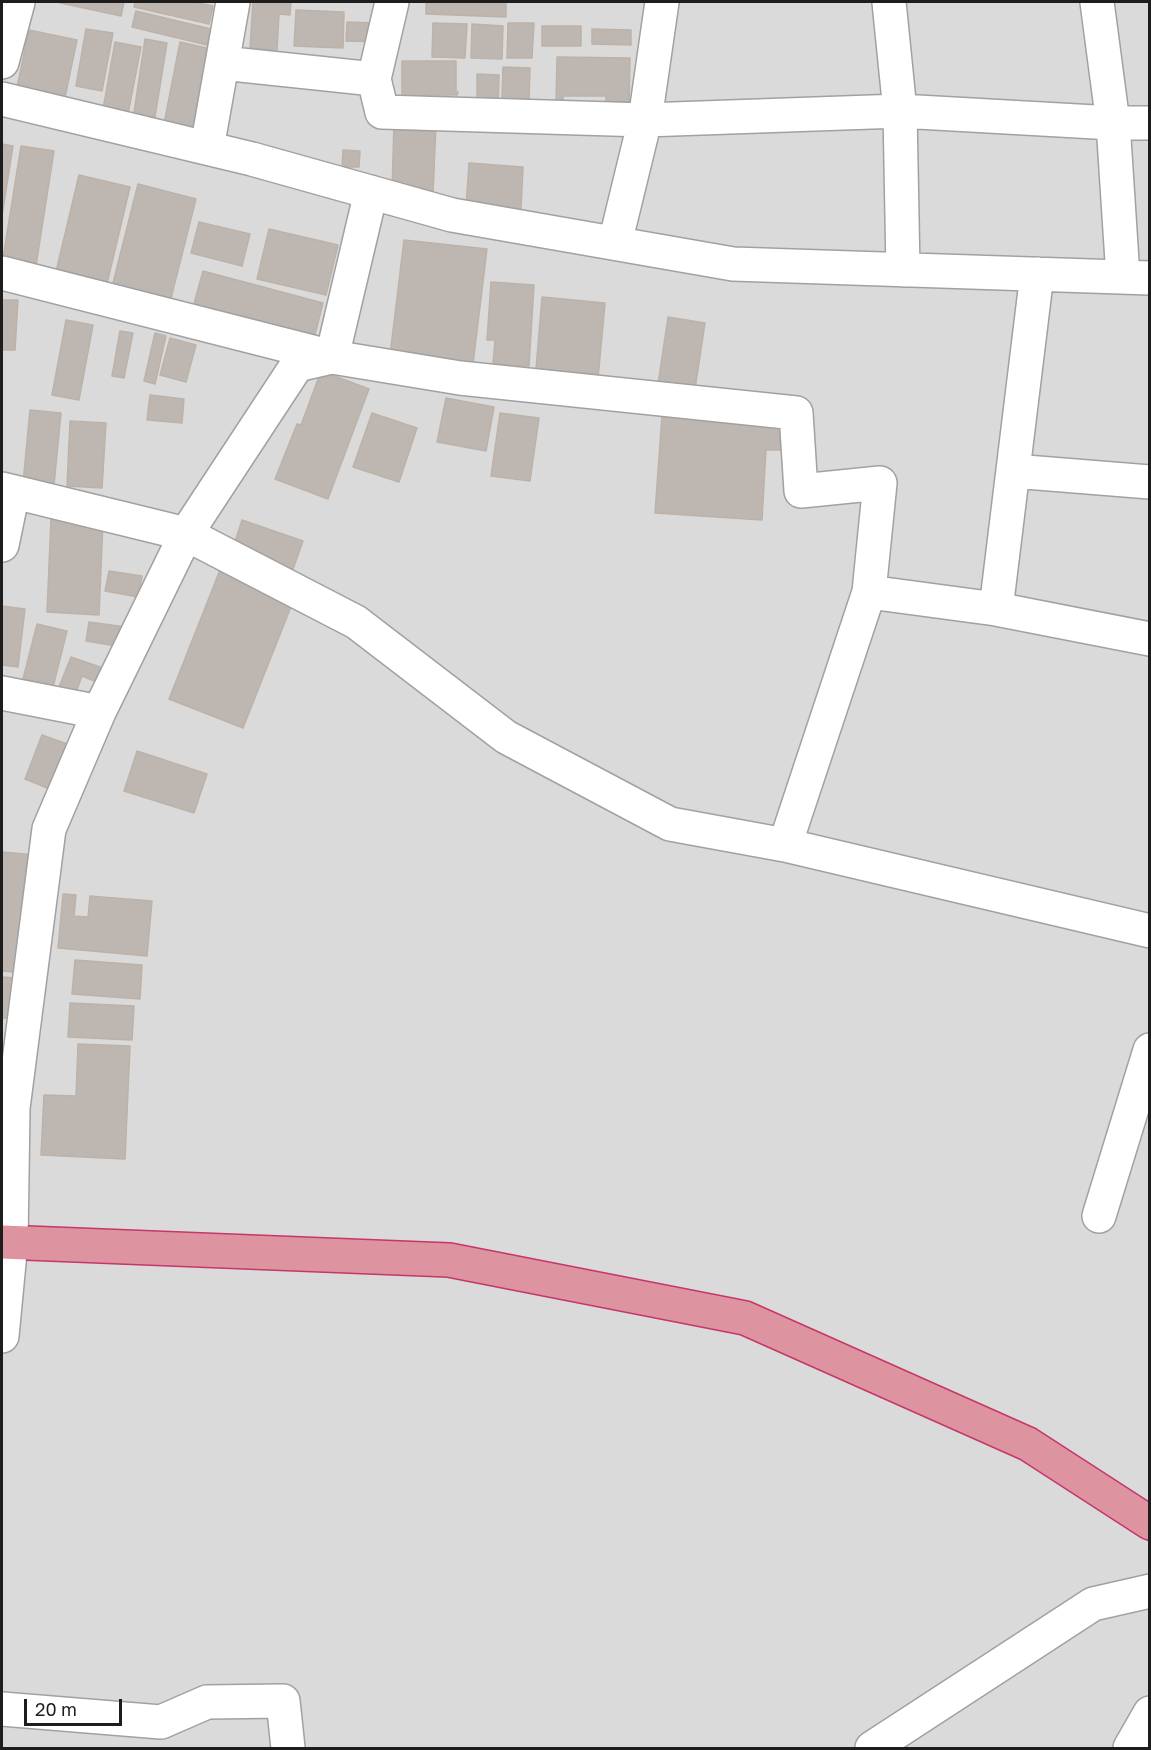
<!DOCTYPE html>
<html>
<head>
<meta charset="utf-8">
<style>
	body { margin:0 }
	#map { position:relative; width:1151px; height:1750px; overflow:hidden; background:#edeae4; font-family:"Golos Text",sans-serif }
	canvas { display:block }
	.frame { position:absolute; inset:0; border:3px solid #1d1d1d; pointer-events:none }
	.scale { position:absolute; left:24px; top:1699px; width:98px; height:27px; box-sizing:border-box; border:3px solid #1d1d1d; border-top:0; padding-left:8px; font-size:18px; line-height:21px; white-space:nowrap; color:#1d1d1d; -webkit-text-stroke:4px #fff; paint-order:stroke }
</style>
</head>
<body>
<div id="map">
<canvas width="1151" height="1750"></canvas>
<div class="frame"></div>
<div class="scale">20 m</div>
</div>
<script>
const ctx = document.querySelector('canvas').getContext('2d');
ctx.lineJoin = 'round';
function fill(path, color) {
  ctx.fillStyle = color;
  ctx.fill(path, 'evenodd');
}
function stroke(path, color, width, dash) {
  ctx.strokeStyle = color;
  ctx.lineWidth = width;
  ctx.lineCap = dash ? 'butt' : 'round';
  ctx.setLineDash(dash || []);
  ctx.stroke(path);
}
fill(new Path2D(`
	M2 2H1149V1748H2Z`), '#dbdada');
const building = new Path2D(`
	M56 2H124L121 16Z
	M135 2H193L213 6 209 24 134 7Z
	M253 2H291L290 15 279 14 277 50 250 48Z
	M426 2H506V17L426 14Z
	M296 10 344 12 343 48 294 46Z
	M136 11 211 29 207 45 132 27Z
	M347 22 379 23 378 42 346 41Z
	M433 23 467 24 465 58 432 57Z
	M508 23H534L532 58H507Z
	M472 24 503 26 502 59 471 58Z
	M542 26H581V46H542Z
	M86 29 113 33 102 91 76 86Z
	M592 29 631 30V45L592 44Z
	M29 30 77 40 63 107 15 97Z
	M145 39 167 43 154 123 133 119Z
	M115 42 141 47 127 119 102 115Z
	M180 42 211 49 193 140 162 134Z
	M557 57 630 58 629 105H606V96H563V105H556Z
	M402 61H456V92H458L457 95H424V112H402Z
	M503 67 530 68 529 101 502 100Z
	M477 74 499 75 498 109 477 108Z
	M394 124 436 126 433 193 392 191Z
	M2 144 13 146 2 216Z
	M21 146 54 151 35 272 2 264Z
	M343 150 360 151 359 167H342Z
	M469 163 523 167 521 209 466 206Z
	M79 175 130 187 105 292 54 280Z
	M138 184 196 199 170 302 112 287Z
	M199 222 250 234 242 266 191 253Z
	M269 229 338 245 326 295 257 279Z
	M404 240 487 249 473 364 390 355Z
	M203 271 323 303 311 350 190 318Z
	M491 282 534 285 529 366 493 364 495 340H487Z
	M542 297 605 303 598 379 535 381Z
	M2 300H18L15 350H2Z
	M668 317 705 323 694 396 657 391Z
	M66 320 93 325 79 400 52 395Z
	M120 331 133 333 124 378 112 376Z
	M155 333 166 336 155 384 144 381Z
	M170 338 196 345 186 382 160 375Z
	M321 371 369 389 328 499 275 479 297 424 301 425Z
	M150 395 184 399 182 423 147 420Z
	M446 398 494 407 486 451 437 442Z
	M30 410 61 413 54 485 23 483Z
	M372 413 417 428 399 482 353 467Z
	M500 413 539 418 530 481 491 476Z
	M662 416 784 423 782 450H766L762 520 655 513Z
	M70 421 106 423 102 488 67 486Z
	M51 519 103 521 99 615 47 612Z
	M242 520 303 541 293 569 233 548Z
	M220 570 294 599 243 728 169 699Z
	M109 571 142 576 138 597 105 591Z
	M2 606 25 609 18 667 2 665Z
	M89 622 126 627 122 647 86 641Z
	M37 624 67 631 53 687 23 679Z
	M71 657 103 668 97 682 82 676 74 698 57 692Z
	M42 735 70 745 52 790 25 779Z
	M137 751 207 774 194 813 124 791Z
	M2 852 36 855 24 973 2 971Z
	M63 894 76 895 74 916 88 917 90 896 152 901 147 956 58 948Z
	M75 960 142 965 140 999 72 994Z
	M2 977 16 978 14 1018H2Z
	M70 1003 134 1006 132 1040 68 1037Z
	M78 1044 130 1046 125 1159 41 1155 44 1095 76 1096Z`);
fill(building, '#bdb6b1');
stroke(building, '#bdb2a8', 1.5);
const minor = new Path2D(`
	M392 2 374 79 382 112 645 120 662 2
	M889 2 900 111 1113 123H1150
	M1097 2 1113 123 1123 277
	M2 62 18 2
	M222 63 374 79
	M2 99 252 159 452 215 733 264 1150 278
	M207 148 233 2
	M615 243 645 120 900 111 903 270
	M2 273 332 357 460 378 796 413 801 491 880 483 869 592
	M1037 274 996 609 1150 639
	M1013 471 1150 482
	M2 489 186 534 356 622 506 737 670 824 785 845
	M2 545 13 492
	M996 609 869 592 785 845 1150 931
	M2 693 99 712 49 829 13 1108 11 1242 2 1336
	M99 712 186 534 297 365 332 357 371 192
	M1099 1216 1150 1050
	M2 1709 161 1722 207 1702 283 1701 288 1748
	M872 1748 1093 1604 1150 1591
	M1130 1748 1150 1713`);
const highway = new Path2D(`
	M2 1242 449 1260 745 1318 1028 1444 1150 1523`);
stroke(minor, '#a1a1a1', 36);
stroke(highway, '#c53766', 36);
stroke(minor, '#fff', 33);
stroke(highway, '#dd93a0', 33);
</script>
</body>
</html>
